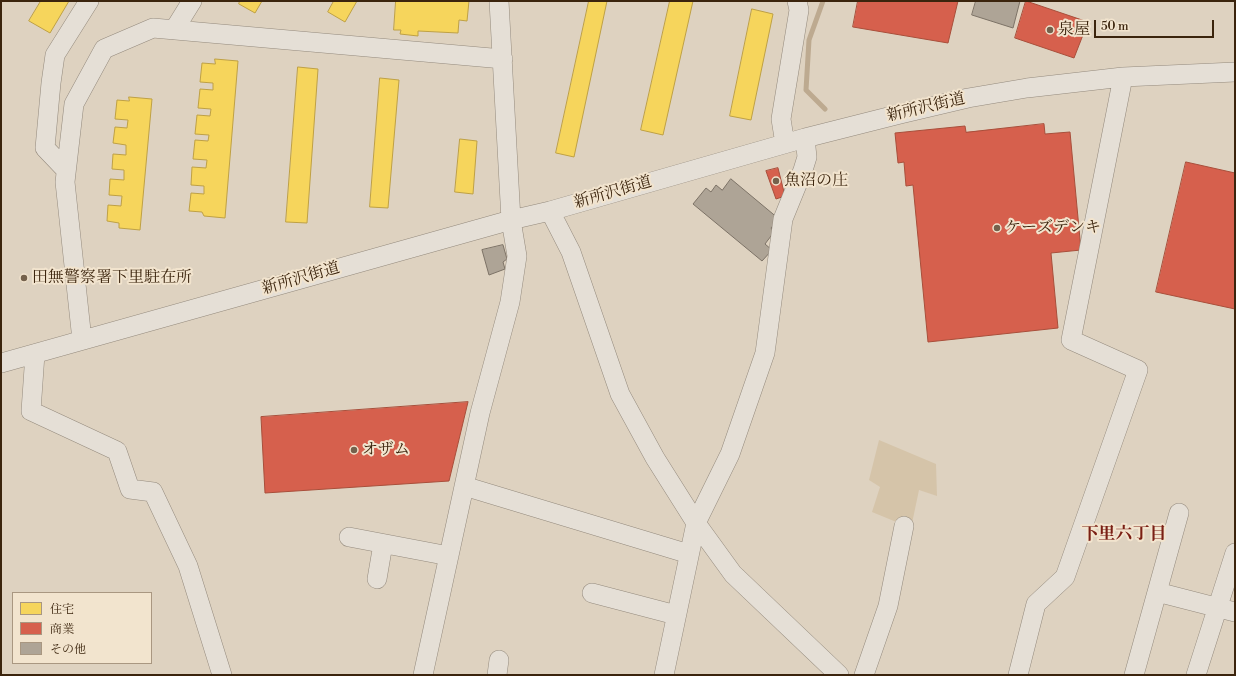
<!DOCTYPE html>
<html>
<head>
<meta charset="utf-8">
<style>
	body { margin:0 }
	#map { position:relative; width:1236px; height:676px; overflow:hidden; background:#ded2c0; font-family:"Libre Bodoni","Noto Serif JP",serif }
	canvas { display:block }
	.frame { position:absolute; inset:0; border:2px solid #3b240d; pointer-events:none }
	.legend { position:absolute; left:12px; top:592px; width:140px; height:72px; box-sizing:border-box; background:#f2e4ce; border:1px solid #a99781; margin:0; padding:5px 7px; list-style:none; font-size:12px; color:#3b240d }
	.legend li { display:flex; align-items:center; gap:8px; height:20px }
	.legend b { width:20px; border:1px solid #a99781 }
	.scale { position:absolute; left:1094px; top:20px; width:120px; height:18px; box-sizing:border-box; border:2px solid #3b240d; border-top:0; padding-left:5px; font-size:12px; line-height:14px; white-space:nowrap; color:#3b240d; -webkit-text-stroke:3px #f2e4ce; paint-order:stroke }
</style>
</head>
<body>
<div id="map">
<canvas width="1236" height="676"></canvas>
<div class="frame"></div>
<ul class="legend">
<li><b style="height:11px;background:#f6d55c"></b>住宅</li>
<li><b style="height:11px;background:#d6604d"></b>商業</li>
<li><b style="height:11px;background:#aea496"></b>その他</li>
</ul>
<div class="scale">50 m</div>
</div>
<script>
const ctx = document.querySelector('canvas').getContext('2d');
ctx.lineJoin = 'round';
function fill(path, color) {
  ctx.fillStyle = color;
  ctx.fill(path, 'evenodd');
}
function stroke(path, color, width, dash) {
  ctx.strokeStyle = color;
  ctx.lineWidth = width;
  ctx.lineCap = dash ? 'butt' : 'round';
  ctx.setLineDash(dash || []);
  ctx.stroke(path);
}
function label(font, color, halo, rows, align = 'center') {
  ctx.font = font + ' "Libre Bodoni","Noto Serif JP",serif';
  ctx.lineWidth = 4;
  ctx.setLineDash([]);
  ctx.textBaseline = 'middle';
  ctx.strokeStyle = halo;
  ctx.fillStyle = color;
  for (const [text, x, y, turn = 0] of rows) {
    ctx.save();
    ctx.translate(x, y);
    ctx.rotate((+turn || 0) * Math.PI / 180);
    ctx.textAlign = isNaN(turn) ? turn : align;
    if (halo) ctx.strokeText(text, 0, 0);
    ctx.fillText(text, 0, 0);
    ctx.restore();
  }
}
fill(new Path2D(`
	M879 440 936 464 937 496 919 490 911 528 872 512 880 487 869 480Z`), '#d5c4a9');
const homes = new Path2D(`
	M41 1H69L50 33 29 21Z
	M240 1H262L255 13 239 4Z
	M334 1H357L345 22 328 12Z
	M396 1H469L467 21 459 20 458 33 418 31V36L400 34 401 30H394Z
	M589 1H607L574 157 556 153Z
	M670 1H693L663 135 641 130Z
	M752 9 773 14 751 120 730 116Z
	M215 59 238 61 225 218 204 216 202 212 189 211 191 193 204 194V186L191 185 192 167 206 168 207 160 193 159 195 140 208 141 209 135 195 134 197 115 210 116 211 109 198 108 200 89 213 90V83L200 82 202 63 215 64Z
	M298 67 318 69 307 223 286 222Z
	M380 78 399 80 388 208 370 207Z
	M129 97 152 99 140 230 119 228V223L107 221 108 205 121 206 122 196 109 195 110 179 124 180V170L112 169 113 154 126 155V145L113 143 115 127 127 128 128 120 115 119 117 100 129 101Z
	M460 139 477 141 473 194 455 192Z`);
fill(homes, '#f6d55c');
stroke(homes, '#bea044', 1);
const shops = new Path2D(`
	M858 1H958L948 43 853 27Z
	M1026 1 1088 22 1074 58 1015 38Z
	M1044 124 1045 134 1070 132 1081 250 1051 253 1058 328 928 342 913 185 906 186 904 162 898 163 895 133 965 126 966 132Z
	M1186 162 1235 173V309L1156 292Z
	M778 168 785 196 776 199 766 171Z
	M468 402 449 481 265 493 261 417Z`);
fill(shops, '#d6604d');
stroke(shops, '#a84e3a', 1);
stroke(new Path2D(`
	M823 1 809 40 806 90 825 109`), '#bdaa90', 5);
const building = new Path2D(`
	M976 1H1020L1013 28 972 15Z
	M731 179 779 219 771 228 774 232 765 244 772 250 762 261 693 204 706 188 711 192 716 185 722 190Z
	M503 245 507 259 503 262 505 269 489 275 482 250Z`);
fill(building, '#aea496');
stroke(building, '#7c7266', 1);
const minor = new Path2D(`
	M174 30 192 1
	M785 144 781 119 799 10 797 1
	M66 170 45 148 51 83 55 55 89 1
	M550 211 571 252 620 394 655 458 696 523 733 574 839 675
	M82 340 65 182 74 104 104 49 153 28 503 59
	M35 354 31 411 117 451 130 489 153 492 188 566 222 675
	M1 363 511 220 550 211 805 138 900 114 968 98 1027 88 1123 77 1235 72
	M464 486 689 554
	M349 537 449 556
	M377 579 383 544
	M1157 592 1235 612
	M592 593 676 615
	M423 675 480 413 510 302 517 256 511 220 499 1
	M497 675 499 660
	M664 675 696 523 730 454 765 353 783 219 803 170 807 157 805 138
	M864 675 888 606 904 526
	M1018 675 1036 604 1065 577 1138 370 1071 340 1123 77
	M1134 675 1179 513
	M1196 675 1235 553`);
stroke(minor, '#948a7d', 20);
stroke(minor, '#e5dfd6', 19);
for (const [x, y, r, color] of [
	[1050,30,4,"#74614c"],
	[776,181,4,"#74614c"],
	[997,228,4,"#74614c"],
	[24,278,4,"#74614c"],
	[354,450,4,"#74614c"]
]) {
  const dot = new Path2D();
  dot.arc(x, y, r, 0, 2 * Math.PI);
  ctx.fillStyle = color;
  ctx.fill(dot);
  stroke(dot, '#f2e4ce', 1.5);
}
label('16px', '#3b240d', '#f2e4ce', [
	["泉屋",1058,30],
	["魚沼の庄",784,181],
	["ケーズデンキ",1005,228],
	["田無警察署下里駐在所",32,278],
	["オザム",362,450]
], 'left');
label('16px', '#3b240d', '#f2e4ce', [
	["新所沢街道",926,108,-13],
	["新所沢街道",613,193,-16],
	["新所沢街道",301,279,-16]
]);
label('bold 17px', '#7a1f14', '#f2e4ce', [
	["下里六丁目",1124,535]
]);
</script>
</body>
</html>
